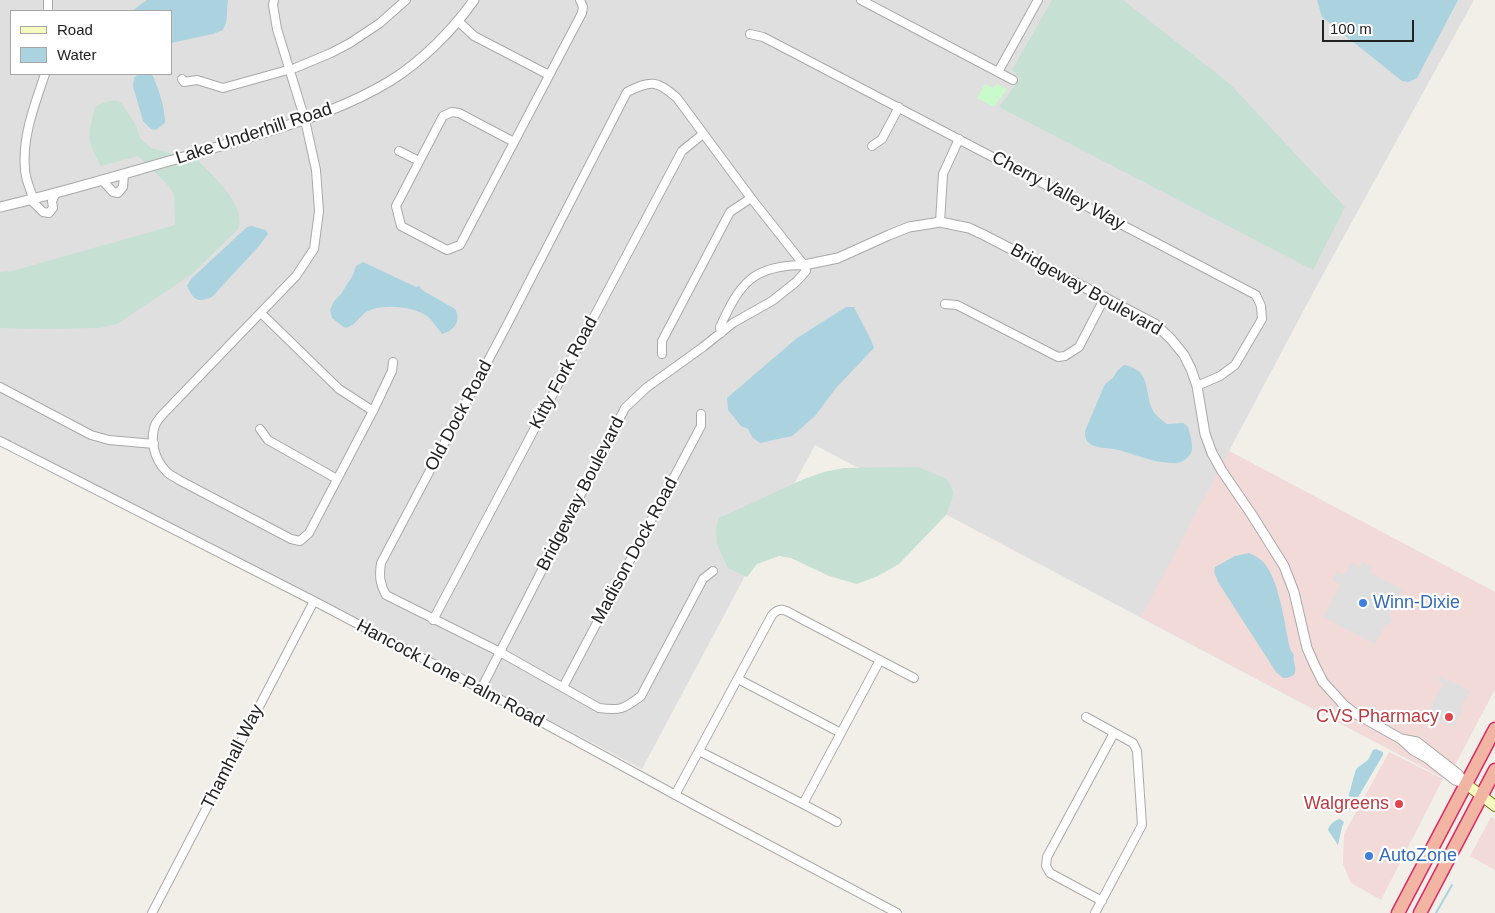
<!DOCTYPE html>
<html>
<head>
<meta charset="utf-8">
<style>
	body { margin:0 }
	#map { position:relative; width:1495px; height:913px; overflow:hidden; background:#f2efe9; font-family:Helvetica,sans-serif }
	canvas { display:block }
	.legend { position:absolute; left:10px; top:10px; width:162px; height:65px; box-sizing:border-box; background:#fff; border:1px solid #a7a7a7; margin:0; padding:6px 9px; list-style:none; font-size:15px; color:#222 }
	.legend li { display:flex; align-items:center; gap:10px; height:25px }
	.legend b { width:25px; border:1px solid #a7a7a7 }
	.scale { position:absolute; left:1322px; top:20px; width:92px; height:22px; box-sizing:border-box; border:2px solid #222; border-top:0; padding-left:6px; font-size:15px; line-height:18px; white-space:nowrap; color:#222; -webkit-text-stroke:4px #fff; paint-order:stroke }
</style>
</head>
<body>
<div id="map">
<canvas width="1495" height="913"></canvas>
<ul class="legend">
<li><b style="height:6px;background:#f7fabf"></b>Road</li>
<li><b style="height:14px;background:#aad3df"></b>Water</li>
</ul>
<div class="scale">100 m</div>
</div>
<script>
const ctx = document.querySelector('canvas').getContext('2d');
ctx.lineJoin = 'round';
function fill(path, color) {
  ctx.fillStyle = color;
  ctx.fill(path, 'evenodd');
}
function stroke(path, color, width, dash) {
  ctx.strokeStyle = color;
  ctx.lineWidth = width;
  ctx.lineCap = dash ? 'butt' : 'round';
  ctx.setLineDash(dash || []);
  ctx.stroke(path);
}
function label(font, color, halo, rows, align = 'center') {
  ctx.font = font + ' Helvetica,sans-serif';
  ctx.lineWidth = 4.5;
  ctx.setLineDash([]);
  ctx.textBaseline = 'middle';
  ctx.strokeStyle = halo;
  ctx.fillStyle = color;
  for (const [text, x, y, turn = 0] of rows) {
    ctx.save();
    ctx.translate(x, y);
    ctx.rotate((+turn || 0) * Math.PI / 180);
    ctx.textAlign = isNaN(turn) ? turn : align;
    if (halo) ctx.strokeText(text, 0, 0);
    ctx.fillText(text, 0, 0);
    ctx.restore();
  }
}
fill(new Path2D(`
	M0 0H1474L1315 289 1229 451 1495 592V689L1447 780 815 445 642 769 320 600 0 436ZM11 11H171V74H11Z`), '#e0dfdf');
fill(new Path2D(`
	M1229 451 1495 592V689L1447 780 1141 617ZM1351 562 1360 567 1363 562 1372 567 1370 572 1403 590 1389 617 1393 619 1389 626 1386 624 1375 644 1323 617 1340 584 1332 580 1337 571 1345 575ZM1440 676 1446 680 1447 679 1470 691 1460 709 1462 711 1455 724 1452 726 1436 719 1437 717 1428 712 1443 684 1438 681Z
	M1389 752 1443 779 1381 900 1351 883 1343 864 1344 834Z
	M1491 817 1495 819V870L1470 856Z`), '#f2dad9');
fill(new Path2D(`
	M1052 0H1123L1230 84 1345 207 1313 270 999 107 1020 78 1012 70Z
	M111 101H118L122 104 137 127 140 138 151 148 168 153 180 155 188 152C205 167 247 204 239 228L192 274 117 324 100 328 39 329 0 328V272L12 271 175 225 174 194 166 183 138 156 101 166C86 140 88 135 95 107L102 103Z
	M918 467 945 478 950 484 953 492 952 500 946 515 899 564 878 576 857 584 829 576 791 558 779 556 757 564 747 577 728 568 717 544 716 530 719 518 804 479 824 472 844 468Z`), '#c6e0d4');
fill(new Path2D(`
	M985 84 993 88 997 84 1007 89 994 107 977 98Z`), '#c8facc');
fill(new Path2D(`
	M147 0H228C226 13 229 18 223 30L213 34 171 43V11H132Z
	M1317 0H1458L1417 78 1409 82 1402 81 1322 17Z
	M138 74H149L153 76C159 91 165 107 165 123L156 130 151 129 143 121 133 86 134 78Z
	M252 226 266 230 268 234 259 246 212 297C196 303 194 300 187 286L191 279 247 227Z
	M363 262 416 287 419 286 422 290 455 309C462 320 454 331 442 334 437 328 433 321 427 316 413 306 382 303 366 312 358 318 355 326 345 328L332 318 330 310 334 301 341 294 353 275 356 266Z
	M846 307H854L871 340 874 348 836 388 815 416 792 436 760 443 752 437 748 429 741 426 728 410 727 398 797 338Z
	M1124 365C1156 371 1141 399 1157 416 1160 419 1164 421 1167 424L1183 423 1188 427C1190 434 1194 447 1191 453 1188 459 1181 463 1175 463 1154 464 1134 453 1114 449 1107 448 1093 448 1088 442 1085 439 1085 435 1085 431L1105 384 1113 378 1117 371Z
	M1249 553C1256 556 1263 560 1267 567 1280 586 1285 626 1290 649L1294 655C1292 661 1298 667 1294 675L1287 678H1283L1276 672 1218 582 1214 572 1215 567 1235 556Z
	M1376 749 1383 752V755L1354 804 1351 809H1348L1346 806 1355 772 1357 768 1368 760 1373 750Z
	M1340 819 1344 822 1342 827 1338 845 1328 830C1329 825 1335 820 1340 819Z`), '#aad3df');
stroke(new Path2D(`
	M1436 913 1452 885`), '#aad3df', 2);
const minor = new Path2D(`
	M274 0 273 5 277 29 305 120 316 170 319 211 314 249 296 276 164 413C161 416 158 420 156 423 149 438 154 459 166 471 169 475 175 477 179 480L291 539 300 541 309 533 373 411 392 371 393 362
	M861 0 1013 80
	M48 11V0
	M458 21 474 36 549 75
	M750 34 763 37C928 122 1092 209 1256 295L1261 306 1262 319 1235 365 1220 376 1197 386
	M998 72 1038 0
	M182 79 184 82 197 80 223 88 295 68 331 53 350 43 380 23 406 0
	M514 142 459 113 452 112 443 116 396 206 401 226 447 250 460 245 582 13 583 7 580 0
	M872 146 882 139 899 107
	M399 151 419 161
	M102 180 113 192 118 193 123 187 124 174
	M33 199C31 190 25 179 25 169 22 136 35 104 45 74
	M31 200 43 212 49 213 53 208 52 201 56 193
	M940 222 943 174 959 139
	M945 304 957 305 1058 357 1065 356 1079 347 1105 297
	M261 313 339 389 373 411
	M721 333 720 327C740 283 753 265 804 265
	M662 354V341L730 212 751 198
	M0 387 91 435 109 440 154 444
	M260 429 268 440 337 479
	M0 441 314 601 481 689 692 804 897 913
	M713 571 703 579 641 696C624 709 620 711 599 708L500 652 386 595C380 584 379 576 381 563L508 323 627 92C651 80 657 80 677 98L751 198 804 265
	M433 620 682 151 703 134
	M738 679 841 733
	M563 687 701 426V414
	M481 689 625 408 646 388 703 347 733 323 772 301 796 282 806 271 804 265
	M1086 717 1133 743 1137 751 1142 825 1095 913
	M699 751 803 804 880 660
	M675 795 772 615C780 606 785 610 794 615L914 678
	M803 804 837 822
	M1102 901 1050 873 1046 866 1047 857 1114 733
	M152 913 314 601`);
const tertiary = new Path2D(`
	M0 207C57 194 113 177 169 161 199 153 229 143 260 134 305 120 349 106 390 81 421 62 453 30 474 0
	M804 265 838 258 889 235 909 227 922 225 940 222 969 228 984 235 1155 324 1171 339 1184 355 1191 369 1197 386 1205 434 1212 453 1222 471 1252 515 1284 566 1294 592 1307 648 1315 666 1323 682 1344 705 1353 712 1401 739 1413 750 1427 758 1455 780 1466 784
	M1401 739 1417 742 1458 774 1465 783`);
const secondary = new Path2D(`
	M1466 784 1495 806`);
const trunk = new Path2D(`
	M1398 913 1495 729
	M1420 913 1495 770`);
stroke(minor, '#a9a9a9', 10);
stroke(tertiary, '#a9a9a9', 11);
stroke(secondary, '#707d05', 12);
stroke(trunk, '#dc2a67', 15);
stroke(minor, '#fff', 8);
stroke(tertiary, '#fff', 9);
stroke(secondary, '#f7fabf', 10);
stroke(trunk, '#f2b4a3', 12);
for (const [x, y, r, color] of [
	[1363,603,5,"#3f7fe0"],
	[1449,717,5,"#e0444e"],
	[1399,804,5,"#e0444e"],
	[1369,856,5,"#3f7fe0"]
]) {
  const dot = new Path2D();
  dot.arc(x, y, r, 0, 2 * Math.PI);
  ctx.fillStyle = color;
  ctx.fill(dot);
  stroke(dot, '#fff', 2);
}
label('18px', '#222', '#fff', [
	["Lake Underhill Road",254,134,-18],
	["Cherry Valley Way",1058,191,28],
	["Bridgeway Boulevard",1086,290,29],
	["Kitty Fork Road",564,373,-62],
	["Old Dock Road",459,416,-62],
	["Bridgeway Boulevard",581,494,-63],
	["Madison Dock Road",635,551,-62],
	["Hancock Lone Palm Road",450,674,28],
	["Thamhall Way",233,757,-63]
]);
label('18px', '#366cbe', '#fff', [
	["Winn-Dixie",1373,603],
	["AutoZone",1379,856]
], 'left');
label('18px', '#be3a42', '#fff', [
	["CVS Pharmacy",1439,717],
	["Walgreens",1389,804]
], 'right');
</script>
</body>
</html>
